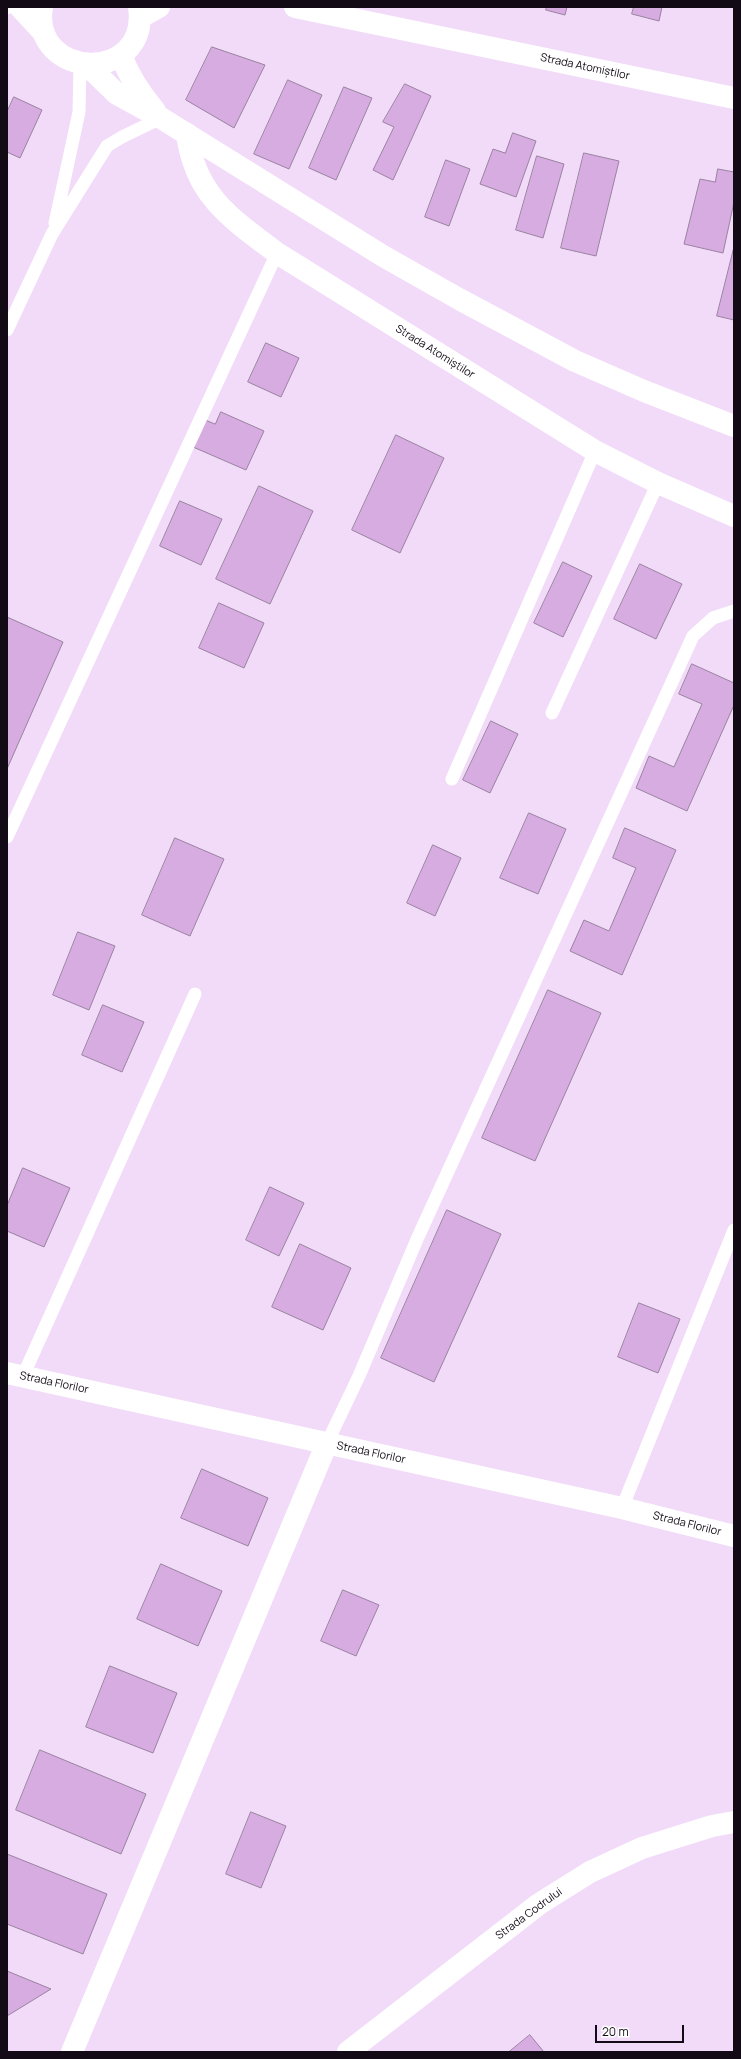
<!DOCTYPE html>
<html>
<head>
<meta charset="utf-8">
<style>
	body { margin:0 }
	#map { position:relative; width:741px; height:2059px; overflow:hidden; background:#f2daf9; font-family:Manrope,sans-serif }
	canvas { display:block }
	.frame { position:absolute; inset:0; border:8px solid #120a14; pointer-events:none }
	.scale { position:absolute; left:595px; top:2025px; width:89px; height:18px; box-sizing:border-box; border:2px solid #120a14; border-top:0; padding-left:5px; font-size:12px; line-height:14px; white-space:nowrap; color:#120a14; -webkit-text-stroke:3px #fff; paint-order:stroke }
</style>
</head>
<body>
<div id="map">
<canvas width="741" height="2059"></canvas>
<div class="frame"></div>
<div class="scale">20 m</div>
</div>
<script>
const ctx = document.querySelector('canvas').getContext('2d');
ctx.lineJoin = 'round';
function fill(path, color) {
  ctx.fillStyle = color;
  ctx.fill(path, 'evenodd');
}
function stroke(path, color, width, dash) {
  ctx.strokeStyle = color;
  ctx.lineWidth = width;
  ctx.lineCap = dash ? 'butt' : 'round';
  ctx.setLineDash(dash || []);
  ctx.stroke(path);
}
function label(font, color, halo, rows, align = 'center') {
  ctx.font = font + ' Manrope,sans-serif';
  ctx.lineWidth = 3;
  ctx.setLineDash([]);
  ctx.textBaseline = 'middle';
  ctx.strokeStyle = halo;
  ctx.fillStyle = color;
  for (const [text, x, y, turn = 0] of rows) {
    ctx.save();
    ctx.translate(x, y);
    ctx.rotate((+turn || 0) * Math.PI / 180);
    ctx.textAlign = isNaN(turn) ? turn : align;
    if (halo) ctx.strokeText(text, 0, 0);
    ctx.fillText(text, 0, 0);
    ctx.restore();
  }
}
const building = new Path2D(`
	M547 7H567L565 15 546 10Z
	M634 7H662L659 21 632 14Z
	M212 47 265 65 234 128 186 100Z
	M288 80 322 95 289 169 254 154Z
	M405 84 431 96 393 180 373 170 394 127 383 122Z
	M344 87 372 98 336 180 309 168Z
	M14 97 42 110 20 158 7 152V112Z
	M513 133 536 141 516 197 480 184 493 149 505 153Z
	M584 153 619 161 596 256 561 248Z
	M537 156 564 164 543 238 516 230Z
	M446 160 470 169 449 226 425 217Z
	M718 169 734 172V202L723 253 684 244 700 179 715 182Z
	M734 247V320L717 316Z
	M266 343 299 358 281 397 248 382Z
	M221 412 264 431 246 470 193 447 205 420 215 424Z
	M396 435 444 458 400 553 352 530Z
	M259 486 313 511 270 604 216 579Z
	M180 501 222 519 201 565 160 546Z
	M563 562 592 576 563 637 534 623Z
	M640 564 682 584 656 639 614 619Z
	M219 603 264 623 244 668 199 648Z
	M7 617 63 642 7 769Z
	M692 664 734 683V705L687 811 636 788 649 756 674 767 702 704 679 694Z
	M491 721 518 734 490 793 463 780Z
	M529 813 566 829 538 894 500 878Z
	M625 828 676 850 622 975 570 951 584 920 609 931 636 868 613 858Z
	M175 838 224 859 190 936 142 915Z
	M433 845 461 858 435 916 407 903Z
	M78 932 115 946 89 1010 53 995Z
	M548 990 601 1013 535 1161 482 1138Z
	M103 1005 144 1022 122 1072 82 1055Z
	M23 1168 70 1188 44 1247 7 1231V1206Z
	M270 1187 304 1203 279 1256 246 1240Z
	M447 1210 501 1234 434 1382 381 1358Z
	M300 1244 351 1268 323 1330 272 1307Z
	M639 1303 680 1319 658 1373 618 1357Z
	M202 1469 268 1498 248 1546 181 1518Z
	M161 1564 222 1591 198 1646 137 1619Z
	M343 1590 379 1605 356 1656 321 1641Z
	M110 1666 177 1693 153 1753 86 1727Z
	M40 1750 146 1794 121 1854 16 1810Z
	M251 1812 286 1826 261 1888 226 1874Z
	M7 1854 107 1894 83 1954 7 1924Z
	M7 1971 51 1989 7 2016Z
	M530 2035 544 2052H509Z`);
fill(building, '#d6ace1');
stroke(building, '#99829f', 1);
stroke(new Path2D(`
	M7 8 8 7
	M55 223 79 112 80 64
	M7 330 52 234 107 146 122 137 161 118
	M552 713 658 483
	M452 779 595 451
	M7 837 277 253
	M23 1376 195 994
	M327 1443 359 1376 418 1237 693 636 713 618 734 611
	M622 1508 734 1230`), '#fff', 13);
stroke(new Path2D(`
	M187 134C195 195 230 218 277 253L595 451 658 483 734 516
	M7 1373 622 1508 734 1536
	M72 2052 327 1443
	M348 2052 539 1904 590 1872 642 1848 712 1826 734 1822`), '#fff', 22);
stroke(new Path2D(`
	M20 7 44 33
	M42 7C30 80 150 85 139 7
	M295 7 734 98
	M141 17 159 7
	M121 55C129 77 140 93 155 111
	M87 65 117 94 161 118 383 256 459 299 575 361 644 391 734 426`), '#fff', 22);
label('11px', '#120a14', '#fff', [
	["Strada Atomiștilor",585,67,12],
	["Strada Atomiștilor",435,352,32],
	["Strada Florilor",54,1383,12],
	["Strada Florilor",371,1453,12],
	["Strada Florilor",687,1524,14],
	["Strada Codrului",529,1914,-36]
]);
</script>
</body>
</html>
